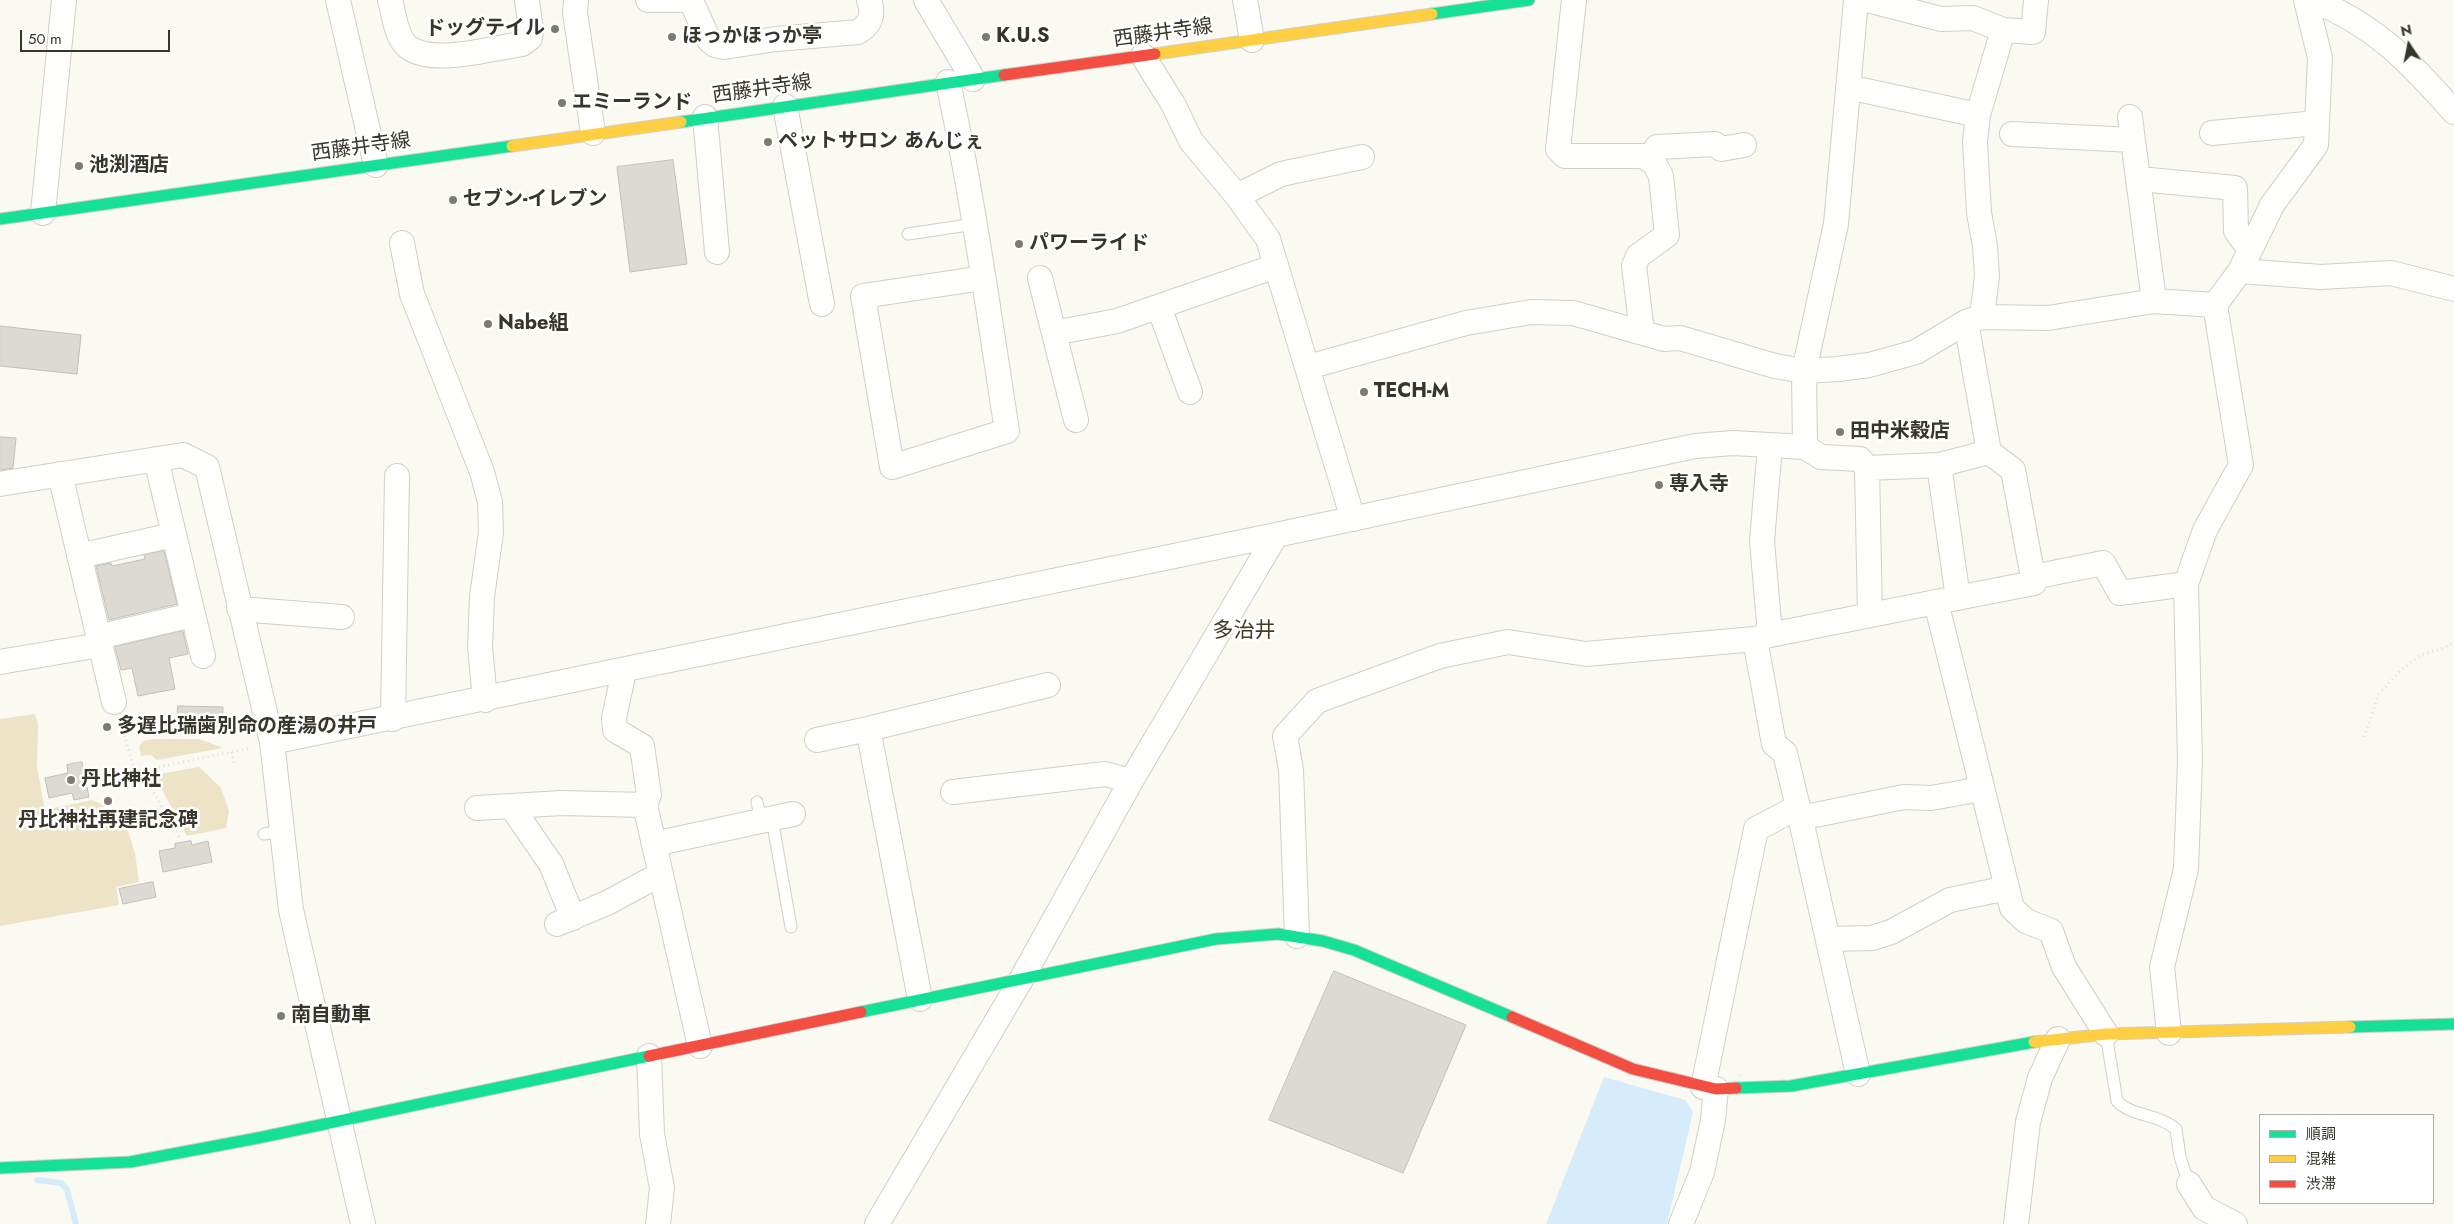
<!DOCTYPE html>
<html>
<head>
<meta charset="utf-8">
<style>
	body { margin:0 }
	#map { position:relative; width:2454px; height:1224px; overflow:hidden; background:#faf9f2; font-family:Jost,"Noto Sans JP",sans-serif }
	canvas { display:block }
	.legend { position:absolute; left:2259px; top:1114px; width:175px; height:90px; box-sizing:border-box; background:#fff; border:1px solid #b0aeaa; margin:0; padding:6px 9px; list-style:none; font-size:15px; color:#39352b }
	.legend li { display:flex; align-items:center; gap:10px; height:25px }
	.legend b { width:25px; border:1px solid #b0aeaa }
	.north { position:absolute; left:2384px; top:20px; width:50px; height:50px; -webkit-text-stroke:4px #fff; paint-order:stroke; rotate:349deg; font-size:14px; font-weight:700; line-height:20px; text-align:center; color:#39352b }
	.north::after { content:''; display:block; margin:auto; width:18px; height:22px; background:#39352b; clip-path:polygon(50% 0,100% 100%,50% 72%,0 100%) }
	.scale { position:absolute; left:20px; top:30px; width:150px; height:22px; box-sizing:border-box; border:2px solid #39352b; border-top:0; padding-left:6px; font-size:15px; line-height:18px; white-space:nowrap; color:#39352b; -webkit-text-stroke:4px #fff; paint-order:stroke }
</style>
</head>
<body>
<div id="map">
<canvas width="2454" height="1224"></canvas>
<ul class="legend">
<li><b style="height:6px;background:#16e098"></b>順調</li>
<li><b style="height:6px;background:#ffcf43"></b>混雑</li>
<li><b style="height:6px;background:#f24e42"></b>渋滞</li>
</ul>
<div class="north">N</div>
<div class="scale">50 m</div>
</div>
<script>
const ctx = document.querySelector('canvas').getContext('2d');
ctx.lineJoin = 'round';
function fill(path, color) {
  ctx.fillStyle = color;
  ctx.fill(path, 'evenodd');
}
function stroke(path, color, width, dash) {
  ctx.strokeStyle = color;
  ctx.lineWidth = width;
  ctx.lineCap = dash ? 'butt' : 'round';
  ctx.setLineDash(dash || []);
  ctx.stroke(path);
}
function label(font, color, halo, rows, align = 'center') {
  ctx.font = font + ' Jost,"Noto Sans JP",sans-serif';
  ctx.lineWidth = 5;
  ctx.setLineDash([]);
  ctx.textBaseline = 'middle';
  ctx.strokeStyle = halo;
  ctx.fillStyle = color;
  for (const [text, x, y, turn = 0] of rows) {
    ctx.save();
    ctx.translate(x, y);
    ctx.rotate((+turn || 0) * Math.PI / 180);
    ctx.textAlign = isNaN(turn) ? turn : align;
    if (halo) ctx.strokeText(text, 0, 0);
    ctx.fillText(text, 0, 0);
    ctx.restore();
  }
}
fill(new Path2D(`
	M35 714 38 724 37 767 45 810 92 800 101 804 112 817 127 828 135 853 139 882 116 887 119 905 0 926V719Z
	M154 739H199L223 748 157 760 151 755 141 756 139 747 143 741Z
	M199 767 221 788 229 811 226 828 187 836 154 775Z`), '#ede3c7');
fill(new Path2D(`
	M1604 1077 1685 1100 1693 1112 1667 1224H1546Z`), '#d6ecfa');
stroke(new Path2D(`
	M37 1180 61 1183 67 1190 76 1224`), '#d6ecfa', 6);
const building = new Path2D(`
	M673 160 687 264 630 272 617 167Z
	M0 326 81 335 77 374 0 366Z
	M0 437 16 438 13 468 0 470Z
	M164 551 177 604 109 620 96 566 111 563 112 566 145 559 144 555Z
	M183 631 188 654 169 658 175 689 138 696 132 668 121 670 115 647Z
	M178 706 223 707 222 732 177 731Z
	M82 762 89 797 74 800 72 793 49 798 45 778 68 773 67 765Z
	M191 841 192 845 208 841 212 862 163 872 159 851 175 848V844Z
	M153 882 156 897 123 904 119 889Z
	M1334 971 1466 1025 1403 1173 1269 1120Z`);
fill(building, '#dcdad2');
stroke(building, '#c1bfb7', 1);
const lane = new Path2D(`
	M908 234 975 224
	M757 802 761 821
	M772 819 791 927
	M264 834 282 831
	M2106 1034 2117 1101C2132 1117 2157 1113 2176 1129L2180 1157 2189 1184`);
const street = new Path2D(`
	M338 0 376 165
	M390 0C394 14 396 38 408 47 433 66 492 48 522 44L530 38 531 31 527 0
	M576 0 575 13 593 133
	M648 0H692
	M926 0 973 79
	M1245 0 1252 40
	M1574 0 1558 149 1565 156H1643L1653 161 1661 176 1667 235 1638 256 1634 266 1642 332
	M1867 0 1941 19 1973 18 2003 30 1978 115 1975 142 1979 213 1985 246 1987 276 1982 317
	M2313 0C2375 25 2411 63 2454 112
	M691 1 709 40 715 45 724 47 776 39 858 32C871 24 874 14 869 0
	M2003 30 2033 32 2036 0
	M1143 56 1173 104 1191 141 1237 196 1268 239 1353 519
	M948 82C973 198 989 315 1007 431L892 467 863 296 983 278
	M1848 87 1978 115
	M785 106 822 304
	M705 117 717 252
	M2130 117 2154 301
	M2212 133 2317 123
	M2012 134 2133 140
	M1649 160 1657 147 1715 144 1721 149 1744 145
	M2139 179 2235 188 2236 231 2250 250
	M1237 196 1281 174 1362 157
	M43 213 64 0
	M402 243 412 294 482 472 490 502 491 532 482 597 480 647 485 700
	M2240 271 2321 277 2391 273 2454 289
	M1040 278 1076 420
	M1159 307 1190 392
	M1966 322 1989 452 2013 470 2034 583 1936 602 2012 908 2026 921 2051 931 2064 967 2106 1034
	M1054 333 1117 321 1276 266
	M1308 367 1466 323 1531 312 1573 313 1664 339 1680 338 1775 366 1804 371 1838 369 1869 365 1916 352 1966 322 1982 317 2048 318 2154 301 2215 305
	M1805 447 1821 457 1860 459 1867 468 1870 615
	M156 459 203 656
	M1867 468 1939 465
	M60 474 114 702
	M0 484 183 455 207 467 272 742 291 910 363 1224
	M79 556 173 535
	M2033 577 2103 563 2120 593 2186 584
	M1958 598 1939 465 1989 452
	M239 609 342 617
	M1770 635 1936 602
	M98 637 192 615
	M0 662 100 645
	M624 671 614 718 615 730 642 746 649 795 645 805
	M393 719 397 476
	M868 729 920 999
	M817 740 868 729 1048 685
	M272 742 1276 535 1695 446 1733 443 1805 447 1804 371 1836 224 1856 0
	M953 792 1105 774 1131 781
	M511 806 551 864 573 918
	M1798 807 1858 1074
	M477 808 562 803 645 805 700 1046
	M1800 818 1904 797 1931 798 1982 789
	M654 844 793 814
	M557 924 607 903 661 874
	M1297 936 1291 770 1285 736 1317 701 1440 656 1508 642 1586 654 1755 639
	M1828 939 1872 938 1891 932 1950 900 2007 888
	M2169 1033 2162 967 2186 869 2190 762 2186 584 2205 530 2241 465 2215 305 2240 271 2272 205 2316 145 2320 58 2306 0
	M649 1056 652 1134 662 1188 658 1224
	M1703 1087 1756 829 1798 807 1785 753 1774 744 1755 639 1770 635 1762 541 1770 446
	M2189 1184 2204 1208 2235 1224
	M877 1224 1022 978 1131 781 1276 535
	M1681 1224 1702 1172 1713 1120 1716 1089
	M2016 1224 2028 1122 2040 1078 2058 1039`);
const fast = new Path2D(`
	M1432 14 1529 0
	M681 122 1004 75
	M0 219 512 146
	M861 1012 1216 939 1278 934 1323 941 1354 950 1512 1017
	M2350 1027 2454 1024
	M1736 1088 1791 1086 2034 1042
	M0 1168 130 1162 258 1138 649 1056`);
const slow = new Path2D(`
	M1155 54 1432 14
	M512 146 681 122
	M2034 1042 2106 1034 2350 1027`);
const jam = new Path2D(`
	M1004 75 1155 54
	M1512 1017 1633 1069 1716 1089 1736 1088
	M649 1056 861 1012`);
stroke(lane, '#d1cfc7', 13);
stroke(street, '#d1cfc7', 26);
stroke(fast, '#d1cfc7', 13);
stroke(slow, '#d1cfc7', 13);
stroke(jam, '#d1cfc7', 13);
stroke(new Path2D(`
	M120 721 135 772
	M2364 737 2379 694 2400 671 2420 655 2444 648 2454 642
	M232 752 234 764
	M141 771 180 838
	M90 781 251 748`), '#e0e0dd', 3, [1, 4]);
stroke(lane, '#fefefd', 11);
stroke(street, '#fefefd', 24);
stroke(fast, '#16e098', 11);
stroke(slow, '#ffcf43', 11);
stroke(jam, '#f24e42', 11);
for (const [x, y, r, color] of [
	[555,29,5,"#7d7a71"],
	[672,37,5,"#7d7a71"],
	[986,37,5,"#7d7a71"],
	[562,103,5,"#7d7a71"],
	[768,142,5,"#7d7a71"],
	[79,166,5,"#7d7a71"],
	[453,200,5,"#7d7a71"],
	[1019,244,5,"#7d7a71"],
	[488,324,5,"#7d7a71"],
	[1364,392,5,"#7d7a71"],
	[1840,432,5,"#7d7a71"],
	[1659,485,5,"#7d7a71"],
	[107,727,5,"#7d7a71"],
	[71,780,5,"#7d7a71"],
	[108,801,5,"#7d7a71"],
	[281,1016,5,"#7d7a71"]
]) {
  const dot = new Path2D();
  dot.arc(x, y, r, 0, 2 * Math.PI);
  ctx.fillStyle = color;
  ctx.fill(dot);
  stroke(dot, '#fff', 2);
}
label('bold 20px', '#39352b', '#fff', [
	["ドッグテイル",545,29,"right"],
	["ほっかほっか亭",682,37],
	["K.U.S",996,37],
	["エミーランド",572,103],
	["ペットサロン あんじぇ",778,142],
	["池渕酒店",89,166],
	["セブン-イレブン",463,200],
	["パワーライド",1029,244],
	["Nabe組",498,324],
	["TECH-M",1374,392],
	["田中米穀店",1850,432],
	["専入寺",1669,485],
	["多遅比瑞歯別命の産湯の井戸",117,727],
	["丹比神社",81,780],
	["丹比神社再建記念碑",108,821,"center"],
	["南自動車",291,1016]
], 'left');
label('20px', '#39352b', '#fff', [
	["西藤井寺線",1163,34,-8],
	["西藤井寺線",762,90,-8],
	["西藤井寺線",361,148,-8]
]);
label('21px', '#443b24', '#fff', [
	["多治井",1244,632]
]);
</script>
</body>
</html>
